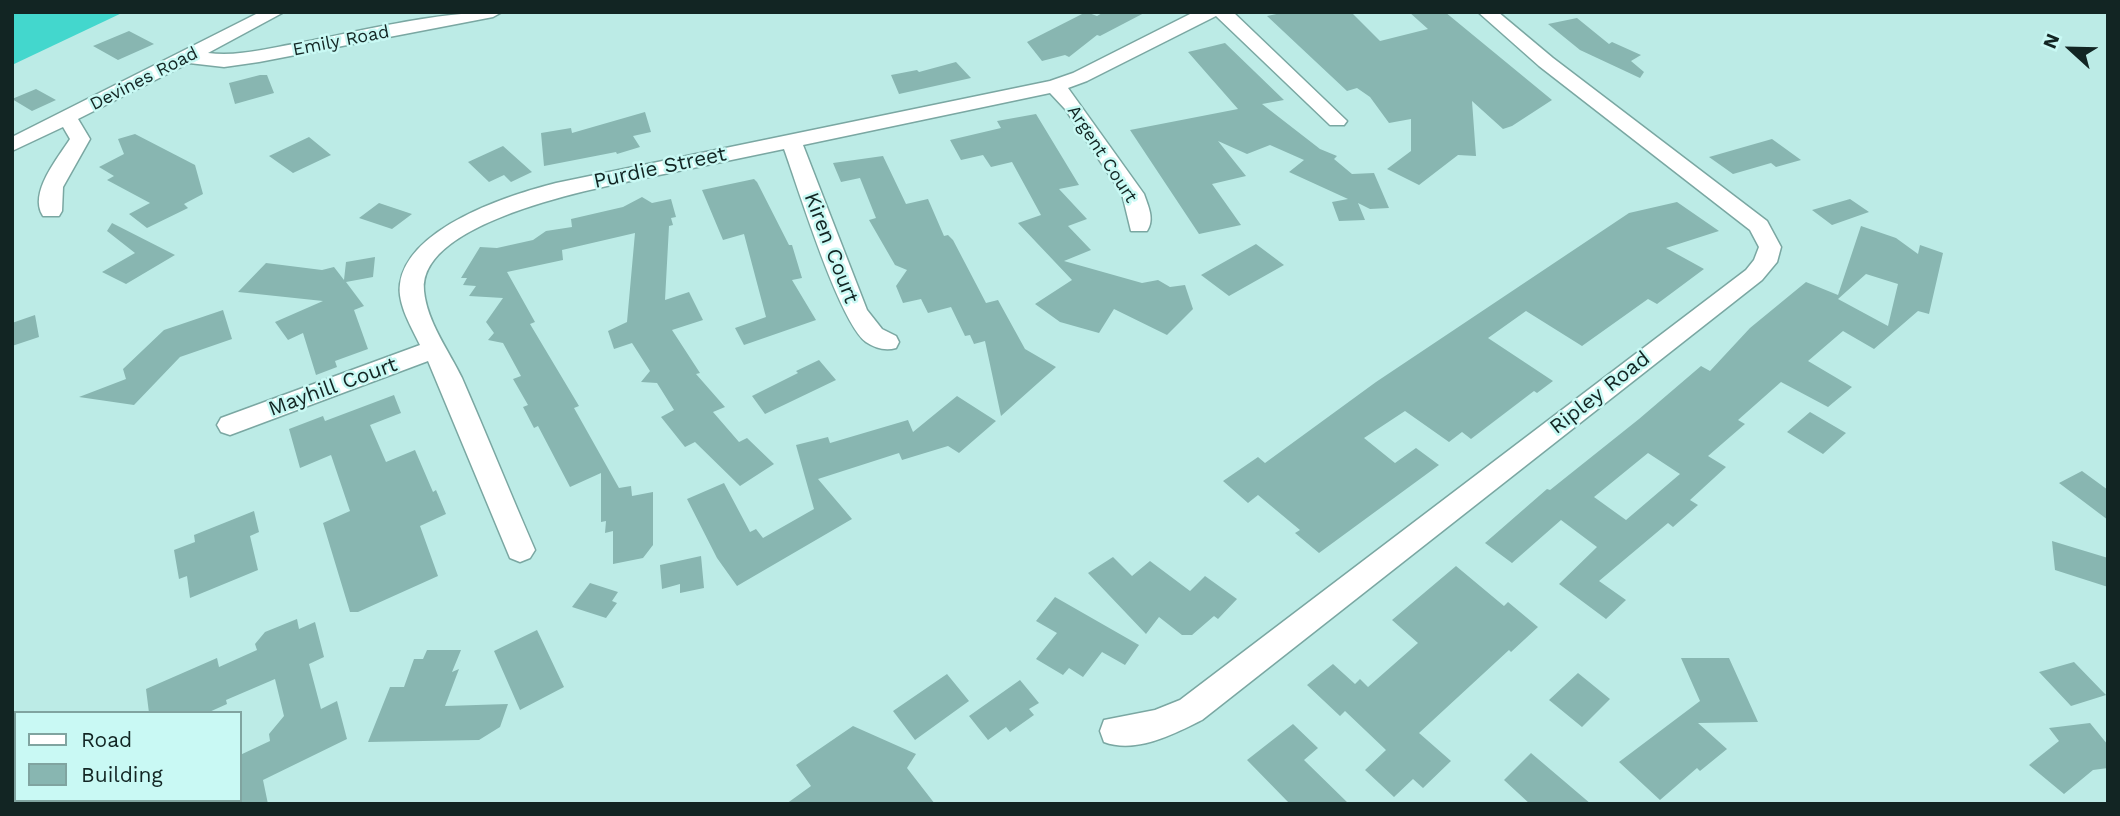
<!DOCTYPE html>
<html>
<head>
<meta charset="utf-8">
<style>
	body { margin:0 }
	#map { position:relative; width:2120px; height:816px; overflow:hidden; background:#bcebe6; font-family:"Work Sans",sans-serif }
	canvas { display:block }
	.frame { position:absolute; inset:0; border:14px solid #122523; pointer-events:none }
	.legend { position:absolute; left:14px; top:711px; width:228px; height:91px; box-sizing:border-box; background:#c9f9f4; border:2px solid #80a4a0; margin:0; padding:9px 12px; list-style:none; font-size:21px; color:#122523 }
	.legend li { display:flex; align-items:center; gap:14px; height:35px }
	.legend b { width:35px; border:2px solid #80a4a0 }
	.north { position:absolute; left:2036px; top:14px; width:70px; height:70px; -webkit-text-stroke:5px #c9f9f4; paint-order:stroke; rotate:292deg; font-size:19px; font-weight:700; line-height:28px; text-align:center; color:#122523 }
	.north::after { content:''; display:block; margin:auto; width:24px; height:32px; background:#122523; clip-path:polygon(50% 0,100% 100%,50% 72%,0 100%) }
</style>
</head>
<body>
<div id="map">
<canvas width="2120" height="816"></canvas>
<div class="frame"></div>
<ul class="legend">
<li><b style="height:9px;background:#fff"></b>Road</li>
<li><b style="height:19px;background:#88b6b1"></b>Building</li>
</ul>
<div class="north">N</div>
</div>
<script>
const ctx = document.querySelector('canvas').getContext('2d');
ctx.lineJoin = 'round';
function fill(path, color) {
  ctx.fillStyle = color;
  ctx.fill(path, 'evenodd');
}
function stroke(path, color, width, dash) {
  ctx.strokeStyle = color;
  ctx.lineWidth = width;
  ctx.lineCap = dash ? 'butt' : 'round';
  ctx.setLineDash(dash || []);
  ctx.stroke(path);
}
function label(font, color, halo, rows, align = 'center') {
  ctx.font = font + ' "Work Sans",sans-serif';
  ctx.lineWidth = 5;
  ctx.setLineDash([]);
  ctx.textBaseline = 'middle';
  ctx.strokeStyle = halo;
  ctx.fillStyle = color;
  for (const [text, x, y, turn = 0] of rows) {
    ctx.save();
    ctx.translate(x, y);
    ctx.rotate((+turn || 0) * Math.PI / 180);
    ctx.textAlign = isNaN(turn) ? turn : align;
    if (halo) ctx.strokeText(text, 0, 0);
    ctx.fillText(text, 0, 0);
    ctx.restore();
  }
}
fill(new Path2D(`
	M12 12H124L12 65Z`), '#43d7cd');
fill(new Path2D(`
	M1086 12 1097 16 1104 12H1146L1100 36 1097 35 1069 57 1065 55 1042 61 1027 42Z
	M1286 12H1351L1380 41 1428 29 1409 12H1445L1552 100 1512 126 1503 129 1472 101 1476 156 1458 155 1419 185 1387 169 1411 151V119L1389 123 1370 97 1357 88 1347 91 1267 16Z
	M1577 18 1609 44 1612 42 1641 55 1631 61 1644 72 1640 78 1580 50 1548 24Z
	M129 31 154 44 118 60 93 46Z
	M1225 43 1284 100 1262 104 1320 149 1337 156 1334 159 1352 174 1374 173 1389 208 1370 209 1358 203 1365 220 1339 221 1332 202 1348 199 1289 172 1304 160 1270 145 1247 154 1218 141 1246 176 1212 184 1241 225 1199 234 1130 130 1238 109 1188 52Z
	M956 62 971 78 899 94 891 75 917 70 919 72Z
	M260 75H267L274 93 235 104 229 83Z
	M36 89 56 100 32 111 12 99Z
	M645 112 651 132 633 136 640 147 617 154 616 152 544 166 541 133 571 128 572 133Z
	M1036 114 1079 185 1059 189 1087 219 1068 226 1091 250 1064 261 1142 283 1158 280 1170 287 1185 285 1193 309 1167 335 1114 309 1099 333 1060 322 1035 304 1072 280 1018 223 1041 215 1012 162 991 167 983 155 961 160 950 140 1001 128 997 121Z
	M135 134 195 165 203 194 184 204 188 208 147 228 129 214 150 203 107 180 114 176 99 167 124 154 118 139Z
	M309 137 331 155 293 173 269 156Z
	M1772 139 1801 160 1776 167 1771 163 1733 174 1709 157Z
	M503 146 532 172 511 182 504 175 489 182 468 162Z
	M883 156 906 204 928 199 944 236 948 235 953 240 986 303 998 300 1025 349 1056 367 1001 416 985 341 974 344 970 335 965 336 951 307 928 313 921 299 903 303 896 286 907 270 895 265 869 220 876 218 860 178 841 182 833 163Z
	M754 179 757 182 789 245H792L802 278 792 280 816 320 744 345 735 328 766 317 744 234 723 240 702 190Z
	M642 197 652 203 671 199 676 217 671 218 673 225 669 226 665 300 689 292 703 320 672 330 700 373 696 374 725 407 713 412 739 442 747 438 774 464 740 486 695 442 685 447 661 417 674 410 657 383 641 382 650 371 632 343 614 349 608 331 627 322 635 233 562 250 563 260 507 272 535 322 530 324 579 406 574 408 619 488 631 486 632 496 653 492V545L643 558 613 564V531L605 533 606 521 601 522V473L570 487 538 426 534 428 523 407 528 405 513 379 521 376 503 343 488 340 494 333 486 322 503 298 469 296 476 286 463 285 467 278H461L480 247 497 248 533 240 546 231 572 227 571 219 623 207Z
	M1850 199 1869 212 1832 225 1812 210Z
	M1677 202 1719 231 1666 248 1704 269 1657 304 1648 299 1582 346 1526 311 1488 338 1553 381 1537 393 1534 391 1471 439 1462 432 1449 442 1405 411 1364 438 1395 463 1416 448 1439 465 1319 553 1295 533 1300 530 1258 495 1248 503 1223 481 1258 457 1265 463 1376 382 1629 213Z
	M379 203 412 214 392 229 359 218Z
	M112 223 175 255 126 284 102 272 135 253 107 231Z
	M1861 226 1896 238 1918 254 1920 245 1943 253 1929 314 1918 311 1874 349 1843 331 1808 361 1852 387 1828 407 1781 382 1738 420 1745 424 1708 456 1726 467 1690 500 1698 505 1673 527 1668 523 1599 581 1626 600 1606 619 1559 584 1597 547 1561 520 1512 563 1485 543 1547 489 1550 490 1639 419 1701 366 1710 371 1750 328 1806 282 1838 295ZM1866 274 1898 284 1888 326 1838 299ZM1648 453 1680 474 1626 520 1594 497Z
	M1256 244 1284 265 1229 296 1201 275Z
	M375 257 373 277 346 282 364 306 354 310 368 349 335 361 337 367 316 375 303 333 288 340 275 322 323 301 238 292 266 263 322 270 334 267 344 280 346 262Z
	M223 310 232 339 180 357 134 405 79 397 126 379 123 369 164 330Z
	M35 315 39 337 12 346V323Z
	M819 360 836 380 765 414 752 396 798 373 796 371Z
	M394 395 401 413 370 425 386 462 415 450 433 492 436 490 446 514 420 526 438 576 358 612H350L323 523 350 511 331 455 300 468 289 429 323 416 325 421Z
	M957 396 996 421 959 453 948 446 902 460 899 453 818 479 852 519 737 586 717 558 687 499 724 483 750 532 756 529 763 538 814 509 796 445 828 437 830 443 908 420 913 432Z
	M1810 412 1846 433 1823 454 1787 432Z
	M2082 471 2108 490V520L2059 483Z
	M254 511 259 532 250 536 258 570 190 598 187 576 179 579 174 550 195 542 194 535Z
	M2052 541 2108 558V587L2055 570Z
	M701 556 704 588 680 593V584L662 589 660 565Z
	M1113 557 1132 576 1150 561 1190 591 1205 576 1237 599 1218 619 1214 616 1192 635H1182L1159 617 1146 634 1088 573Z
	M1456 566 1504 606 1508 602 1538 627 1511 652 1509 650 1419 733 1451 761 1423 788 1413 779 1394 797 1365 770 1386 750 1345 711 1340 716 1307 685 1333 664 1355 684 1360 679 1368 687 1418 643 1392 620Z
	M590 583 618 592 612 601 617 603 606 618 572 607Z
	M1055 597 1139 645 1125 665 1102 652 1083 677 1069 668 1063 675 1036 659 1057 633 1036 621Z
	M297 619 299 629 315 622 324 657 309 664 321 709 337 701 347 739 263 780 268 804H240V755L270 741 269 734 284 716 275 679 226 700 227 704 207 713H149L146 689 217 658 219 667 257 650 255 644 265 632Z
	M537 630 564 687 520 710 494 651Z
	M427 650H461L452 672 459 669 445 706 508 704 500 727 479 740 368 742 390 687H404L414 659H423Z
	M1681 658H1729L1758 722 1698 723 1727 749 1700 771 1697 768 1660 800 1619 762 1700 701Z
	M2074 662 2106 695 2071 706 2039 672Z
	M1578 673 1610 699 1582 727 1549 700Z
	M947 674 969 701 915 740 893 711Z
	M1020 680 1039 703 1029 709 1034 715 1010 732 1006 727 988 740 969 716Z
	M2090 723 2108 745V768L2093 770 2064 794 2029 765 2059 741 2049 728Z
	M1293 724 1318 748 1304 760 1349 804H1290L1247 760Z
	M853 726 916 754 907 768 935 804H786L811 786 796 765Z
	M1531 753 1591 804H1530L1504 780Z`), '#88b6b1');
const street = new Path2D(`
	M260 12H284L208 53C238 57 269 48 299 43 366 30 434 12 502 12L493 17 259 62 224 67 189 63 78 119 90 139 63 187 62 211 59 216H43C28 193 58 158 70 139L63 127 12 151V137Z
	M1194 12H1233L1347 121 1344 125H1330L1216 16 1087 81 1068 88 1144 194C1148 206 1155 219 1147 231H1131L1122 194 1065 109 1050 93 803 145 867 310 882 329 896 336 899 342 896 348C885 351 875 348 866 342 839 322 798 187 784 149 744 157 704 166 664 174 613 185 417 218 424 291 427 322 449 351 462 378 487 435 510 493 535 550L530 558 520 562 510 558 428 361 230 435 221 432 217 425 221 418 420 345C412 328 397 304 400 284 408 227 509 195 556 183L1050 81 1073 73Z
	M1478 12H1498L1553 58 1767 221 1781 247 1777 262 1762 280 1202 720C1174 734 1136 754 1104 742L1100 731 1104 720 1155 710 1180 700 1746 270 1754 260 1759 247 1750 230 1539 66Z`);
stroke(street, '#7aa7a2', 3);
fill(street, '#fff');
label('18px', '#122523', '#c9f9f4', [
	["Emily Road",341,41,-11],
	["Devines Road",144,79,-27],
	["Argent Court",1102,154,57]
]);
label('21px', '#122523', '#c9f9f4', [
	["Purdie Street",660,168,-12],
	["Kiren Court",831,248,69],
	["Mayhill Court",333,387,-20],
	["Ripley Road",1600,393,-38]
]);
</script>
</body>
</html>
